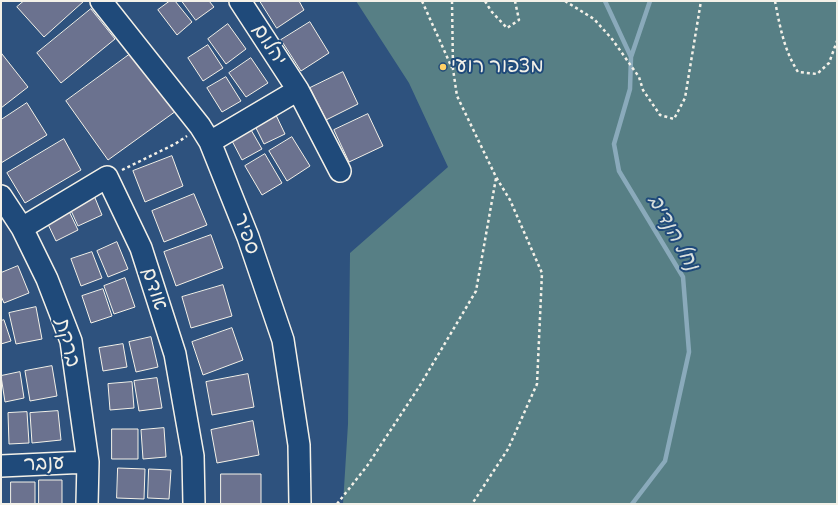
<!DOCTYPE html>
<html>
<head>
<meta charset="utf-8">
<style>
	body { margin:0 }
	#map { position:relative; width:838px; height:505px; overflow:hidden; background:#2e527e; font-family:Caveat,sans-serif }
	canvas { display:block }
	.frame { position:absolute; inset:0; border:2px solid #f4f1e8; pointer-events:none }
</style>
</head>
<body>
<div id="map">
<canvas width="838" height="505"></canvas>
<div class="frame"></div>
</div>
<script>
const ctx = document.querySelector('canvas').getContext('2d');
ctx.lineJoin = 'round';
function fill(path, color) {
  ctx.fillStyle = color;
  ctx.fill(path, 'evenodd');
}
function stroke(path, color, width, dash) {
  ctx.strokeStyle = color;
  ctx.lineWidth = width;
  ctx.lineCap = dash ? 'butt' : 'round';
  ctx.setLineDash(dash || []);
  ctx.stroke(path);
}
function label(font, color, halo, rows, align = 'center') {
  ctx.font = font + ' Caveat,"Playpen Sans Hebrew",sans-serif';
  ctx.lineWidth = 4;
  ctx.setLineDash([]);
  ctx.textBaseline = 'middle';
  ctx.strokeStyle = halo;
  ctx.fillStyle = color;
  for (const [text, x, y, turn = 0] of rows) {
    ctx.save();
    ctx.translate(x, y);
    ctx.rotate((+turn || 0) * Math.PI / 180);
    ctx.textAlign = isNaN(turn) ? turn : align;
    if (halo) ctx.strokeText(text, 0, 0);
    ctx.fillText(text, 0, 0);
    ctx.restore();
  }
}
fill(new Path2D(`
	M356 1H837V504H343L348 424 350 253 448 167 409 83Z`), '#577f85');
stroke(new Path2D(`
	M605 1 631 57 630 89 614 144 619 171 683 277 689 352 665 461 632 504
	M631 57 650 1`), '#8aaabb', 4.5);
const building = new Path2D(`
	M24 1H84L44 37 17 7Z
	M170 1H175L192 22 177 35 158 10Z
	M182 1H209L214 7 196 20Z
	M260 1H299L304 10 277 28Z
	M91 9 115 39 61 83 37 53Z
	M310 22 329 53 301 71 281 40Z
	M228 24 246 49 226 64 208 39Z
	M208 45 223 68 203 81 188 58Z
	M133 52 176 111 108 160 66 101Z
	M2 54 28 87 1 108V55Z
	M251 58 268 83 246 97 229 73Z
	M343 72 358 104 326 120 310 88Z
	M226 77 241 101 222 112 207 88Z
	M27 103 47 135 1 163V120Z
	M275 113 285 134 264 144 254 124Z
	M368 114 383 146 349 162 334 130Z
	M250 128 262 149 242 160 231 139Z
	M292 137 310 166 287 181 269 151Z
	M64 139 81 170 25 203 7 173Z
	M265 154 282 183 262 195 245 166Z
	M172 156 183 186 145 202 133 171Z
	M93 193 102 215 78 226 68 204Z
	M194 194 207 225 164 242 152 211Z
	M67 207 78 230 56 241 45 218Z
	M211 235 223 268 176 286 164 252Z
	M117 242 128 269 108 277 97 251Z
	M92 252 102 278 81 286 71 259Z
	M18 266 29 293 4 303 1 296V273Z
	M125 278 135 307 114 314 104 286Z
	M223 285 232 316 191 328 182 297Z
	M103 289 112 316 91 323 82 296Z
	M36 307 42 339 16 344 9 313Z
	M4 320 11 341 1 344V321Z
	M232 328 243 360 203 375 192 342Z
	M151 337 158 367 136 372 129 342Z
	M123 344 127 367 103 371 99 348Z
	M52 366 57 396 30 401 25 371Z
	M20 372 24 398 5 402 1 376Z
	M248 374 254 407 212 415 206 382Z
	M157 378 162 408 139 411 134 381Z
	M132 382 134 408 110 410 108 384Z
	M58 411 61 440 32 443 30 413Z
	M27 412 29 443 9 444 8 413Z
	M253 421 259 455 217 463 211 430Z
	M164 428 166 457 143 459 141 430Z
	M112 429H138V459H112Z
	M118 468 145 469 144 499 117 498Z
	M149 469 171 470 169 499 148 498Z
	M221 474H261V504H221Z
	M39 480H62V504H39Z
	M11 482H35V504H11Z`);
fill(building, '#6b728f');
stroke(building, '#f4f1e8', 1);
const minor = new Path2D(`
	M101 1 200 126 210 142 248 237 283 340 299 445 300 504
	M240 1 298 90 340 171
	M210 142 298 90
	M1 196 22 228 47 279 71 341 88 462 87 504
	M22 228 107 177 141 248 175 354 193 456 194 504
	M1 466 88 462`);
stroke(minor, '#f4f1e8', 24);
stroke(new Path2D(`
	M422 1 452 68
	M452 1 453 69 457 96 496 177 510 200 542 273 537 384 508 449 472 504
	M485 1 491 11 507 28 519 20 515 1
	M565 1 594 19 612 39 639 77 643 90 660 115 674 119 685 98 701 1
	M775 1C780 27 784 50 798 72L817 74 829 63 837 41
	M122 170 175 144 187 136
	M337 504 367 466 419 387 476 291 496 178`), '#f4f1e8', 2.5, [3, 3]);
stroke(minor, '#1f4a7a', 21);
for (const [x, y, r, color] of [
	[443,67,4,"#ffd166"]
]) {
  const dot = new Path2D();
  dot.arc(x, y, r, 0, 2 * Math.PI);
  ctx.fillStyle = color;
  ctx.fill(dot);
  stroke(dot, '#1f4a7a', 1.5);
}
label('20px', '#f4f1e8', '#1f4a7a', [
	["יהלום",269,45,57],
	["ספיר",246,234,70],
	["אודם",154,289,72],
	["ברקת",67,343,76],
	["ענבר",44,464,-3]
]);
label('20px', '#f4f1e8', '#1f4a7a', [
	["מצפור רועי",451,67]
], 'left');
label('italic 21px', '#d9dfdd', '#1f4a7a', [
	["נחל הנדיב",673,233,61]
]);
</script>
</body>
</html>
